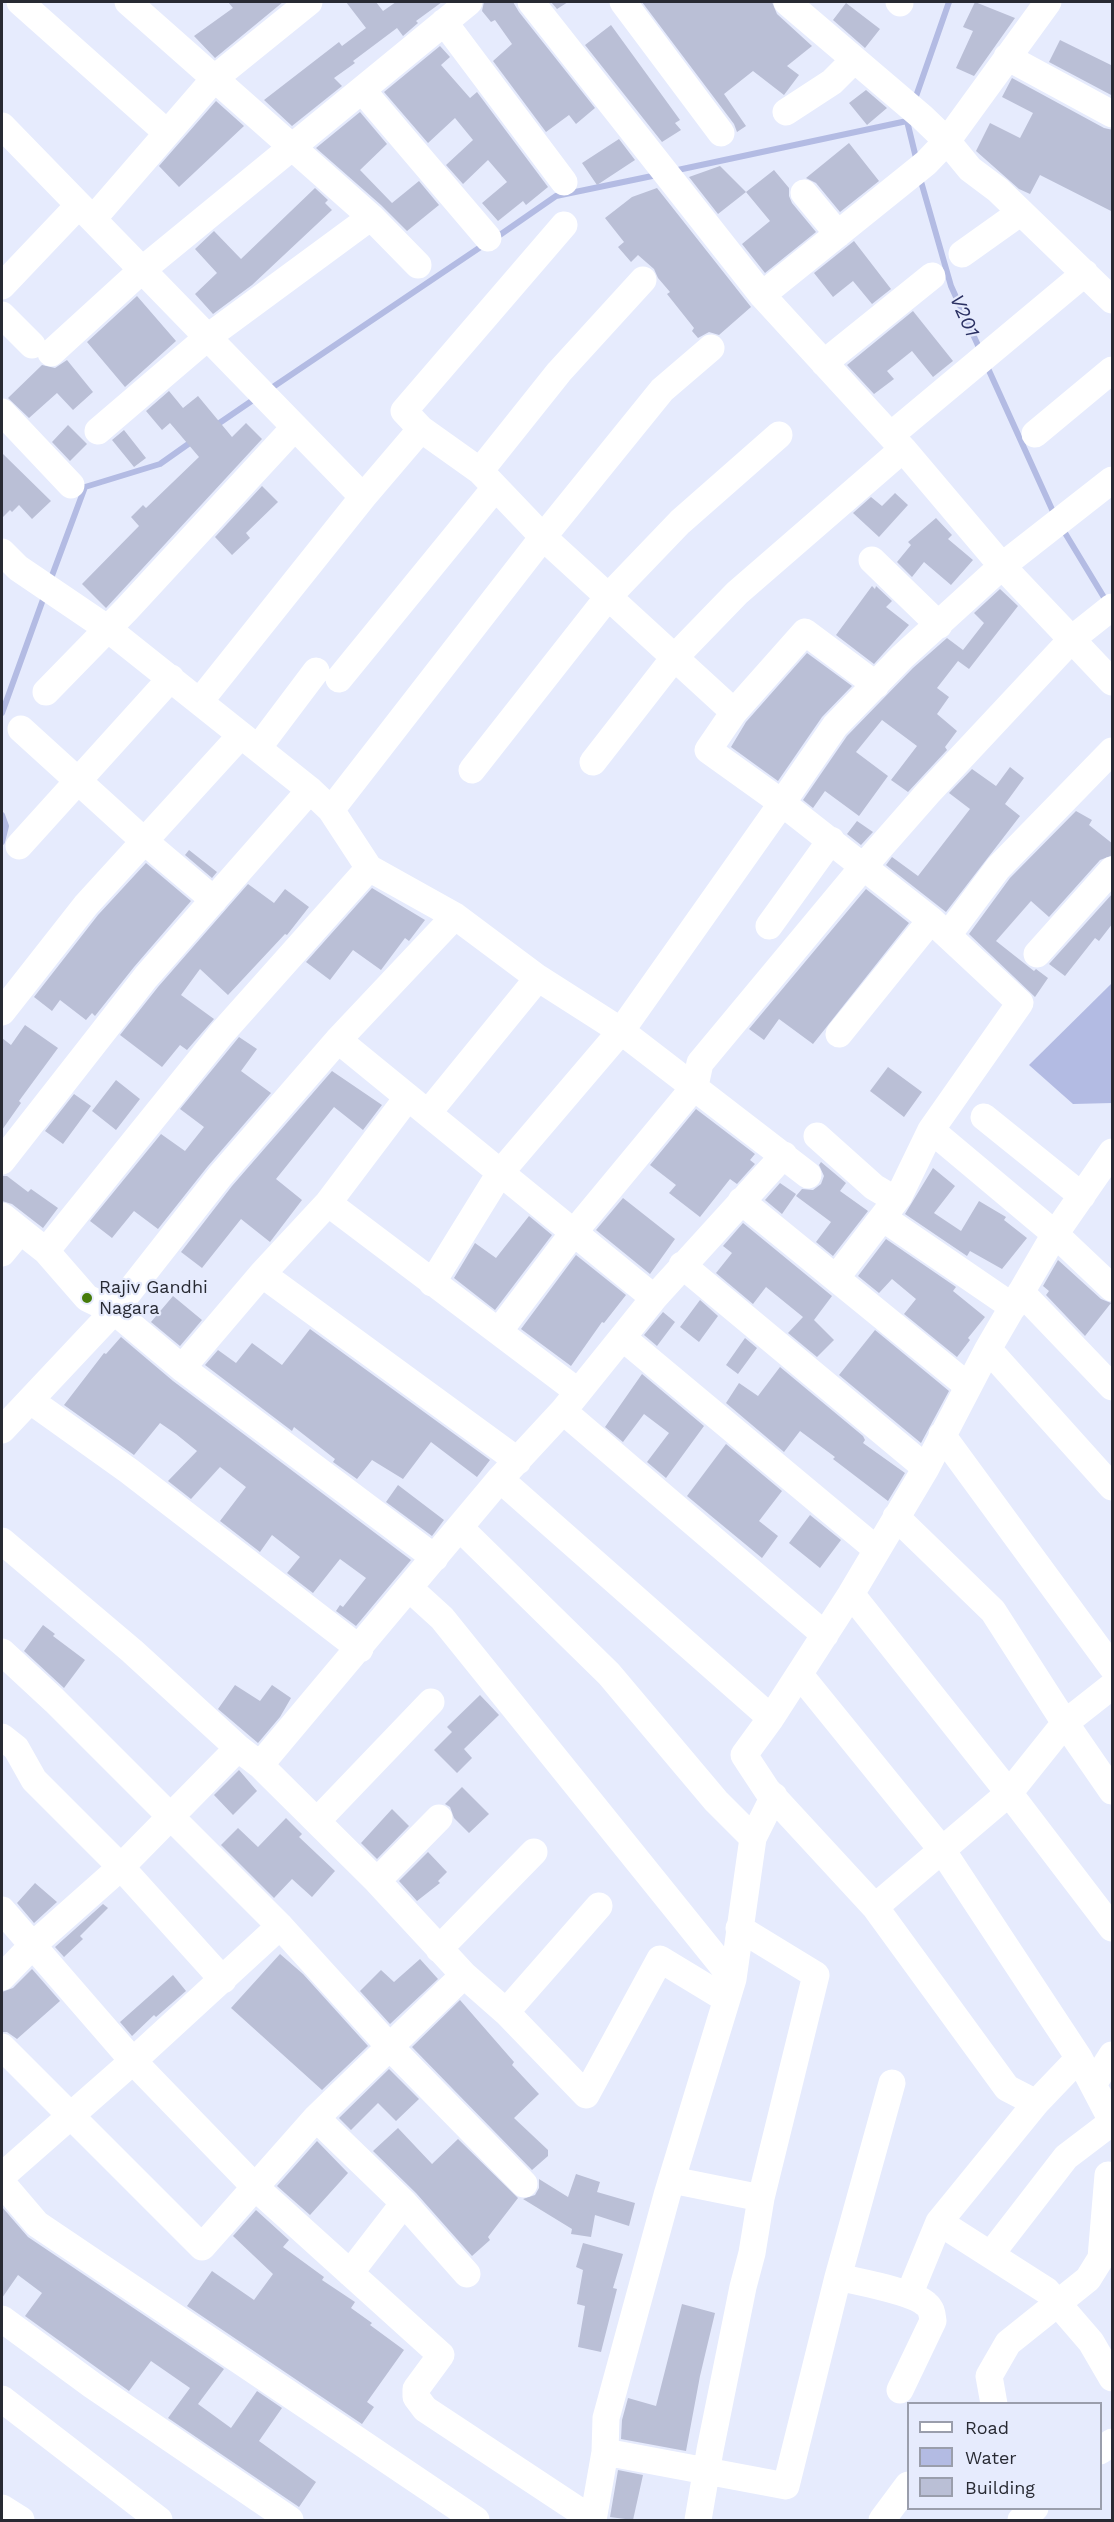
<!DOCTYPE html>
<html>
<head>
<meta charset="utf-8">
<style>
	body { margin:0 }
	#map { position:relative; width:1114px; height:2522px; overflow:hidden; background:#e6ebfd; font-family:"Work Sans",sans-serif }
	canvas { display:block }
	.frame { position:absolute; inset:0; border:3px solid #282a33; pointer-events:none }
	.legend { position:absolute; left:907px; top:2402px; width:195px; height:108px; box-sizing:border-box; background:#e6ebfd; border:2px solid #9a9eac; margin:0; padding:8px 10px; list-style:none; font-size:18px; color:#282a33 }
	.legend li { display:flex; align-items:center; gap:12px; height:30px }
	.legend b { width:30px; border:2px solid #9a9eac }
</style>
</head>
<body>
<div id="map">
<canvas width="1114" height="2522"></canvas>
<div class="frame"></div>
<ul class="legend">
<li><b style="height:8px;background:#fff"></b>Road</li>
<li><b style="height:16px;background:#b3bbe3"></b>Water</li>
<li><b style="height:16px;background:#babfd6"></b>Building</li>
</ul>
</div>
<script>
const ctx = document.querySelector('canvas').getContext('2d');
ctx.lineJoin = 'round';
function fill(path, color) {
  ctx.fillStyle = color;
  ctx.fill(path, 'evenodd');
}
function stroke(path, color, width, dash) {
  ctx.strokeStyle = color;
  ctx.lineWidth = width;
  ctx.lineCap = dash ? 'butt' : 'round';
  ctx.setLineDash(dash || []);
  ctx.stroke(path);
}
function label(font, color, halo, rows, align = 'center') {
  ctx.font = font + ' "Work Sans",sans-serif';
  ctx.lineWidth = 4.5;
  ctx.setLineDash([]);
  ctx.textBaseline = 'middle';
  ctx.strokeStyle = halo;
  ctx.fillStyle = color;
  for (const [text, x, y, turn = 0] of rows) {
    ctx.save();
    ctx.translate(x, y);
    ctx.rotate((+turn || 0) * Math.PI / 180);
    ctx.textAlign = isNaN(turn) ? turn : align;
    if (halo) ctx.strokeText(text, 0, 0);
    ctx.fillText(text, 0, 0);
    ctx.restore();
  }
}
fill(new Path2D(`
	M1112 983V1103L1073 1104 1029 1065Z`), '#b3bbe3');
stroke(new Path2D(`
	M914 102 949 2
	M908 117 907 121 917 162
	M673 171 907 121
	M920 178 951 286 981 352
	M494 239 556 196 657 175
	M986 364 1055 516
	M267 391 485 244
	M215 426 256 398
	M1062 528 1108 604
	M50 581 85 487 160 464 194 440
	M2 713 45 594
	M2 815 6 826 2 842`), '#b3bbe3', 6);
fill(new Path2D(`
	M228 2H283L215 58 194 36 233 8Z
	M346 2H376L383 11 396 2H442L416 21 418 23 403 36 397 28 353 61 355 63 334 78 342 86 292 126 264 100 339 42 342 46 366 28Z
	M484 2H513L519 12 595 108 576 124 569 115 546 132 493 61 512 44 495 20 491 22 482 11Z
	M551 2H568L557 9Z
	M642 2H772L777 14 812 46 787 66 799 75 784 95 753 71 724 94 746 126 737 132 734 124Z
	M975 2 1015 18 974 76 956 68 973 31 963 27Z
	M846 3 880 29 865 48 833 20Z
	M611 25 680 120 675 123 681 130 662 142 585 45Z
	M1060 40 1113 66V96L1049 62Z
	M440 46 450 57 441 65 470 98 477 92 548 187 526 205 523 201 498 221 482 203 507 182 488 160 463 184 446 165 473 140 455 118 428 143 384 92Z
	M1012 78 1104 128 1113 130V212L1040 175 1030 194 1019 189 976 151 990 123 1020 138 1033 113 1002 97Z
	M866 90 887 108 867 125 849 103Z
	M216 101 244 126 179 187 159 166Z
	M360 112 387 144 360 170 392 203 419 181 439 205 407 231 381 205 316 148Z
	M619 139 635 160 597 185 582 163Z
	M849 143 879 181 840 212 816 183 806 178Z
	M720 166 746 192 718 214 689 177Z
	M774 170 789 188V196L792 203 816 232 765 273 742 244 770 221 746 192Z
	M315 188 328 200 325 203 332 210 252 285 213 314 195 294 217 273 195 249 214 231 241 259Z
	M657 188 751 307 719 335 709 332 698 338 692 331 694 328 667 294 670 292 658 278 654 269 638 255 631 262 618 247 624 242 605 218 632 197Z
	M854 241 891 289 872 304 853 281 833 297 814 273Z
	M137 296 176 341 125 387 87 342Z
	M913 311 953 361 933 377 912 351 887 371 894 379 874 394 847 365Z
	M67 360 93 392 73 410 57 393 29 418 8 398 42 365 55 368Z
	M169 391 183 408 198 396 232 437 246 423 262 439 106 608 82 584 139 526 131 517 143 505 146 508 199 457 170 423 162 430 146 411Z
	M68 425 87 444 70 461 52 442Z
	M124 430 146 458 134 467 112 440Z
	M2 453 51 501 32 519 19 505 12 512 10 510 2 518Z
	M262 486 278 502 246 533 250 538 232 555 215 537Z
	M895 493 908 505 879 537 853 513 871 497 882 506Z
	M936 518 952 535 948 539 973 560 951 585 924 562 912 577 897 562 911 545 908 542Z
	M872 586 875 589 876 586 892 601 886 607 909 625 874 664 836 635Z
	M1000 589 1018 606 969 669 958 661 937 688 949 697 937 714 957 731 945 747 947 750 908 792 891 780 917 746 882 720 856 752 888 776 859 816 825 791 813 808 803 800 847 736 913 668 947 638 963 650 984 623 974 613Z
	M807 653 852 686 822 717 778 781 731 747 746 722Z
	M1010 767 1024 778 1005 804 1020 816 946 912 886 865 892 857 918 876 970 809 949 793 972 769 996 786Z
	M1076 811 1092 820 1089 825 1113 844V855L1100 860 1049 917 1031 901 996 941 1034 971 1036 969 1048 978 1035 997 969 934 1010 878Z
	M857 821 873 832 861 845 847 834Z
	M189 850 217 872 212 878 185 855Z
	M146 863 191 901 134 967 95 1016 92 1013 86 1020 60 1000 52 1011 34 997 98 915Z
	M248 884 274 903 285 889 309 907 287 935 285 934 228 995 200 969 181 995 214 1019 187 1050 180 1045 162 1067 120 1035 158 987Z
	M372 888 425 920 409 941 405 938 381 970 353 950 330 980 306 962Z
	M866 889 909 923 813 1044 779 1019 764 1040 749 1029Z
	M1113 893V923L1099 941 1095 938 1065 976 1049 964Z
	M25 1025 58 1048 19 1101 21 1103 2 1130V1038L11 1045Z
	M239 1037 257 1049 241 1071 271 1093 208 1166 158 1229 134 1211 112 1238 90 1221 161 1134 185 1151 204 1127 180 1109Z
	M888 1067 922 1092 904 1117 870 1091Z
	M332 1071 382 1105 363 1130 334 1107 276 1179 302 1200 270 1242 241 1219 202 1268 181 1252 232 1186Z
	M116 1080 140 1099 116 1130 92 1111Z
	M74 1094 91 1106 63 1144 45 1131Z
	M696 1109 755 1154 750 1160 755 1164 737 1184 730 1179 700 1217 669 1193 676 1185 650 1165Z
	M821 1162 846 1183 840 1191 868 1211 833 1256 816 1242 831 1222 796 1196 802 1189 813 1190 821 1184 824 1176 819 1165Z
	M933 1168 955 1186 934 1213 961 1231 979 1201 1006 1217 1004 1220 1027 1238 1002 1269 970 1251 967 1256 905 1214Z
	M2 1176H7L28 1192 31 1189 58 1208 43 1228 12 1204 2 1201Z
	M780 1183 796 1194 782 1214 765 1200Z
	M623 1198 675 1239 650 1274 596 1230Z
	M529 1216 552 1235 495 1310 454 1278 475 1243 496 1258Z
	M743 1223 832 1296 814 1320 834 1340 817 1357 788 1333 803 1317 766 1287 753 1304 716 1273 732 1253 723 1246Z
	M886 1239 956 1287 953 1291 985 1317 968 1338 970 1340 957 1357 904 1314 916 1299 892 1279 879 1293 858 1276Z
	M576 1255 626 1295 604 1323 602 1322 571 1366 521 1329Z
	M1058 1260 1101 1299 1111 1303 1085 1336 1046 1295 1049 1291 1043 1286Z
	M173 1296 202 1320 180 1346 151 1322Z
	M700 1300 718 1316 699 1342 680 1327Z
	M663 1312 675 1322 657 1346 644 1335Z
	M310 1329 490 1460 477 1477 431 1442 403 1479 372 1460 357 1479 333 1462 335 1459 294 1427 292 1431 205 1365 218 1350 236 1363 252 1343 282 1365Z
	M875 1330 949 1391 921 1443 839 1375Z
	M121 1337 173 1381 411 1560 356 1626 336 1611 340 1605 343 1607 366 1578 340 1559 313 1593 287 1573 300 1557 272 1535 260 1552 220 1521 246 1487 220 1467 191 1499 168 1481 197 1451 176 1434 160 1423 134 1455 64 1405 104 1353 106 1354Z
	M745 1338 757 1348 738 1374 726 1365Z
	M780 1367 863 1436 865 1440 863 1443 905 1473 888 1501 833 1459 835 1457 800 1431 784 1452 726 1403 739 1383 758 1396Z
	M642 1374 704 1426 666 1478 647 1462 669 1433 644 1414 623 1442 605 1427Z
	M726 1444 782 1491 759 1521 778 1536 762 1558 687 1496Z
	M398 1485 444 1520 432 1536 386 1502Z
	M810 1515 841 1540 820 1568 789 1543Z
	M43 1625 55 1634 53 1636 85 1660 64 1688 24 1651Z
	M235 1685 260 1701 272 1685 291 1698 280 1717 258 1743 218 1709Z
	M480 1695 499 1715 464 1749 472 1758 457 1773 434 1750 452 1732 447 1727Z
	M239 1770 257 1791 233 1815 214 1795Z
	M462 1787 489 1814 469 1833 454 1818 450 1807 445 1804Z
	M392 1809 409 1826 377 1859 361 1843Z
	M286 1818 302 1834 299 1837 335 1871 312 1897 292 1879 274 1898 221 1845 238 1828 258 1847Z
	M428 1852 447 1872 438 1881 440 1883 417 1901 399 1881Z
	M35 1883 57 1902 34 1923 17 1903Z
	M103 1904 108 1908 80 1936 83 1939 64 1957 55 1947Z
	M280 1954 303 1974 368 2046 322 2090 231 2008Z
	M420 1959 438 1979 390 2024 360 1991 381 1970 394 1982Z
	M32 1969 60 2001 17 2039 7 2032H2V1992L13 1988Z
	M173 1975 186 1991 156 2017 154 2015 132 2036 120 2022Z
	M460 2000 514 2062 512 2065 539 2094 514 2118 548 2150V2156L532 2170 412 2047Z
	M389 2069 419 2099 396 2121 378 2103 351 2130 339 2118Z
	M398 2128 432 2164 458 2139 518 2198 488 2237 490 2240 472 2256 416 2193 373 2151Z
	M317 2141 348 2173 310 2215 277 2186Z
	M576 2174 600 2182 597 2192 635 2203 629 2226 595 2215 591 2237 571 2234 572 2229 523 2199 535 2195 539 2188V2179L568 2197Z
	M2 2207 28 2237 224 2369 198 2404 231 2428 257 2391 282 2408 259 2441 316 2482 299 2507 168 2418 190 2388 151 2361 129 2391 25 2316 42 2293 18 2275 2 2298Z
	M256 2210 289 2240 283 2247 324 2277 322 2280 355 2302 351 2308 372 2323 370 2325 404 2350 367 2402 374 2407 362 2424 187 2306 212 2271 254 2300 273 2274 233 2236Z
	M583 2243 623 2254 613 2288 617 2289 601 2352 578 2347 585 2306 577 2304 583 2270 576 2267Z
	M682 2304 715 2313 700 2376 686 2451 621 2439 622 2420 628 2398 656 2406Z
	M618 2470 643 2475 633 2520 610 2517Z`), '#babfd6');
stroke(new Path2D(`
	M20 2 166 132
	M128 2 371 217
	M531 2 762 295 903 449 1002 566 1112 682
	M623 2 721 133
	M787 2 922 117 947 141 970 169 998 190 1112 300
	M899 2 900 3
	M444 22 564 182
	M1007 57 1112 114
	M362 90 488 238
	M786 112 832 82 854 60
	M2 126 363 497
	M804 193 838 234
	M93 219 215 78 309 2
	M962 254 1021 212
	M2 286 79 205
	M762 295 926 163 947 141 1048 2
	M2 315 32 345
	M51 353 142 270 469 2
	M824 363 932 276
	M2 412 71 485
	M421 429 404 411 564 225
	M98 431 208 337 371 217 418 265
	M1035 434 1112 370
	M891 435 1085 273
	M480 471 559 372 643 280
	M2 552 18 568 108 629 310 790 331 810 369 868 455 916 538 978 621 1031 808 1175
	M872 560 939 625
	M339 679 495 488
	M46 692 127 609 295 427
	M200 701 363 497 421 429 480 471 543 537 734 712 805 632 876 685
	M21 729 143 840 214 900
	M258 748 316 671
	M593 762 674 658 737 593 903 449
	M472 770 608 597 680 522 779 435
	M331 810 543 537 662 390 711 348
	M19 846 171 678
	M931 920 782 803 835 726 902 657 1002 566 1112 480
	M769 926 831 840
	M948 935 998 868 1112 751
	M1037 954 1112 870
	M2 1012 86 905 241 735
	M338 1040 654 1298
	M428 1113 538 978
	M984 1117 1082 1196
	M931 1130 1055 1234 1112 1288
	M817 1136 874 1187 896 1200
	M2 1161 146 977 310 790
	M741 1201 968 1386
	M328 1203 577 1391
	M2 1216 46 1251 87 1298 114 1311 182 1368 435 1558
	M883 1218 1013 1307
	M46 1251 221 1034 369 868
	M2 1253 20 1231
	M682 1265 926 1468
	M262 1274 518 1461
	M836 1278 899 1196 931 1130 1020 1003 931 920 839 1034
	M432 1283 500 1173 621 1031 782 803 708 750 734 712
	M1021 1292 1112 1387
	M499 1331 574 1232 695 1086 700 1063 863 867 928 793 1073 638 1112 607
	M623 1338 876 1549
	M988 1349 1112 1487
	M182 1368 262 1274 328 1203 408 1097
	M31 1401 129 1471 360 1649
	M563 1411 825 1635
	M2 1430 114 1311 220 1176 338 1040 455 916
	M942 1435 1112 1667
	M500 1479 771 1718
	M896 1517 993 1611 1065 1723 1112 1791
	M460 1528 609 1674 716 1801 753 1838
	M2 1541 132 1651 238 1748 260 1765 377 1881 464 1975 506 2012 586 2095 660 1959 726 1999
	M409 1588 442 1618 733 1979
	M851 1594 1009 1793 1112 1928
	M2 1652 55 1701 280 1926 389 2046 524 2184
	M800 1675 942 1850 1079 2058 1112 2121
	M2 1737 16 1748 34 1780 121 1867 223 1980
	M260 1765 500 1479 563 1411 654 1298 784 1155
	M317 1821 431 1702
	M377 1881 439 1818
	M875 1907 1009 1793 1065 1723 1112 1686
	M2 1910 133 2061 256 2188 441 2355 416 2389V2397L425 2409 593 2520
	M439 1949 534 1852
	M2 1977 33 1945 121 1867 238 1748
	M506 2012 599 1906
	M2 2047 202 2247 316 2118 464 1975
	M1094 2083 1112 2055
	M1036 2103 1007 2088 875 1907 767 1790 744 1755 771 1718 851 1594 926 1468 988 1349 1055 1234 1112 1152
	M316 2118 404 2203 467 2274
	M2 2176 133 2061 280 1926
	M672 2180 761 2198
	M2 2183 37 2224 476 2520
	M939 2222 1047 2291 1091 2342 1112 2378
	M991 2254 1066 2157 1112 2122
	M350 2273 404 2203
	M838 2277C859 2282 912 2291 926 2304 932 2309 932 2314 933 2321L900 2390
	M909 2295 939 2222 1036 2103 1079 2058
	M2 2319 92 2385 290 2520
	M2 2399 159 2520
	M994 2404 989 2376 1008 2343 1088 2279 1101 2258 1108 2175
	M1100 2451 1112 2442
	M605 2452 786 2486 838 2277 892 2083
	M2 2508 21 2520
	M593 2520 605 2452 606 2418 667 2195 733 1979 753 1838 774 1796
	M698 2520 710 2450 743 2287 752 2253 761 2198 816 1975 739 1928
	M882 2520 908 2485
	M1021 2520 1035 2508`), '#fff', 27);
for (const [x, y, r, color] of [
	[87,1298,6,"#467b0b"]
]) {
  const dot = new Path2D();
  dot.arc(x, y, r, 0, 2 * Math.PI);
  ctx.fillStyle = color;
  ctx.fill(dot);
  stroke(dot, '#e6ebfd', 2);
}
label('18px', '#282a33', '#e6ebfd', [
	["Rajiv Gandhi",99,1288],
	["Nagara",99,1309]
], 'left');
label('italic 20px', '#2b3163', '#e6ebfd', [
	["V201",964,316,66]
]);
</script>
</body>
</html>
